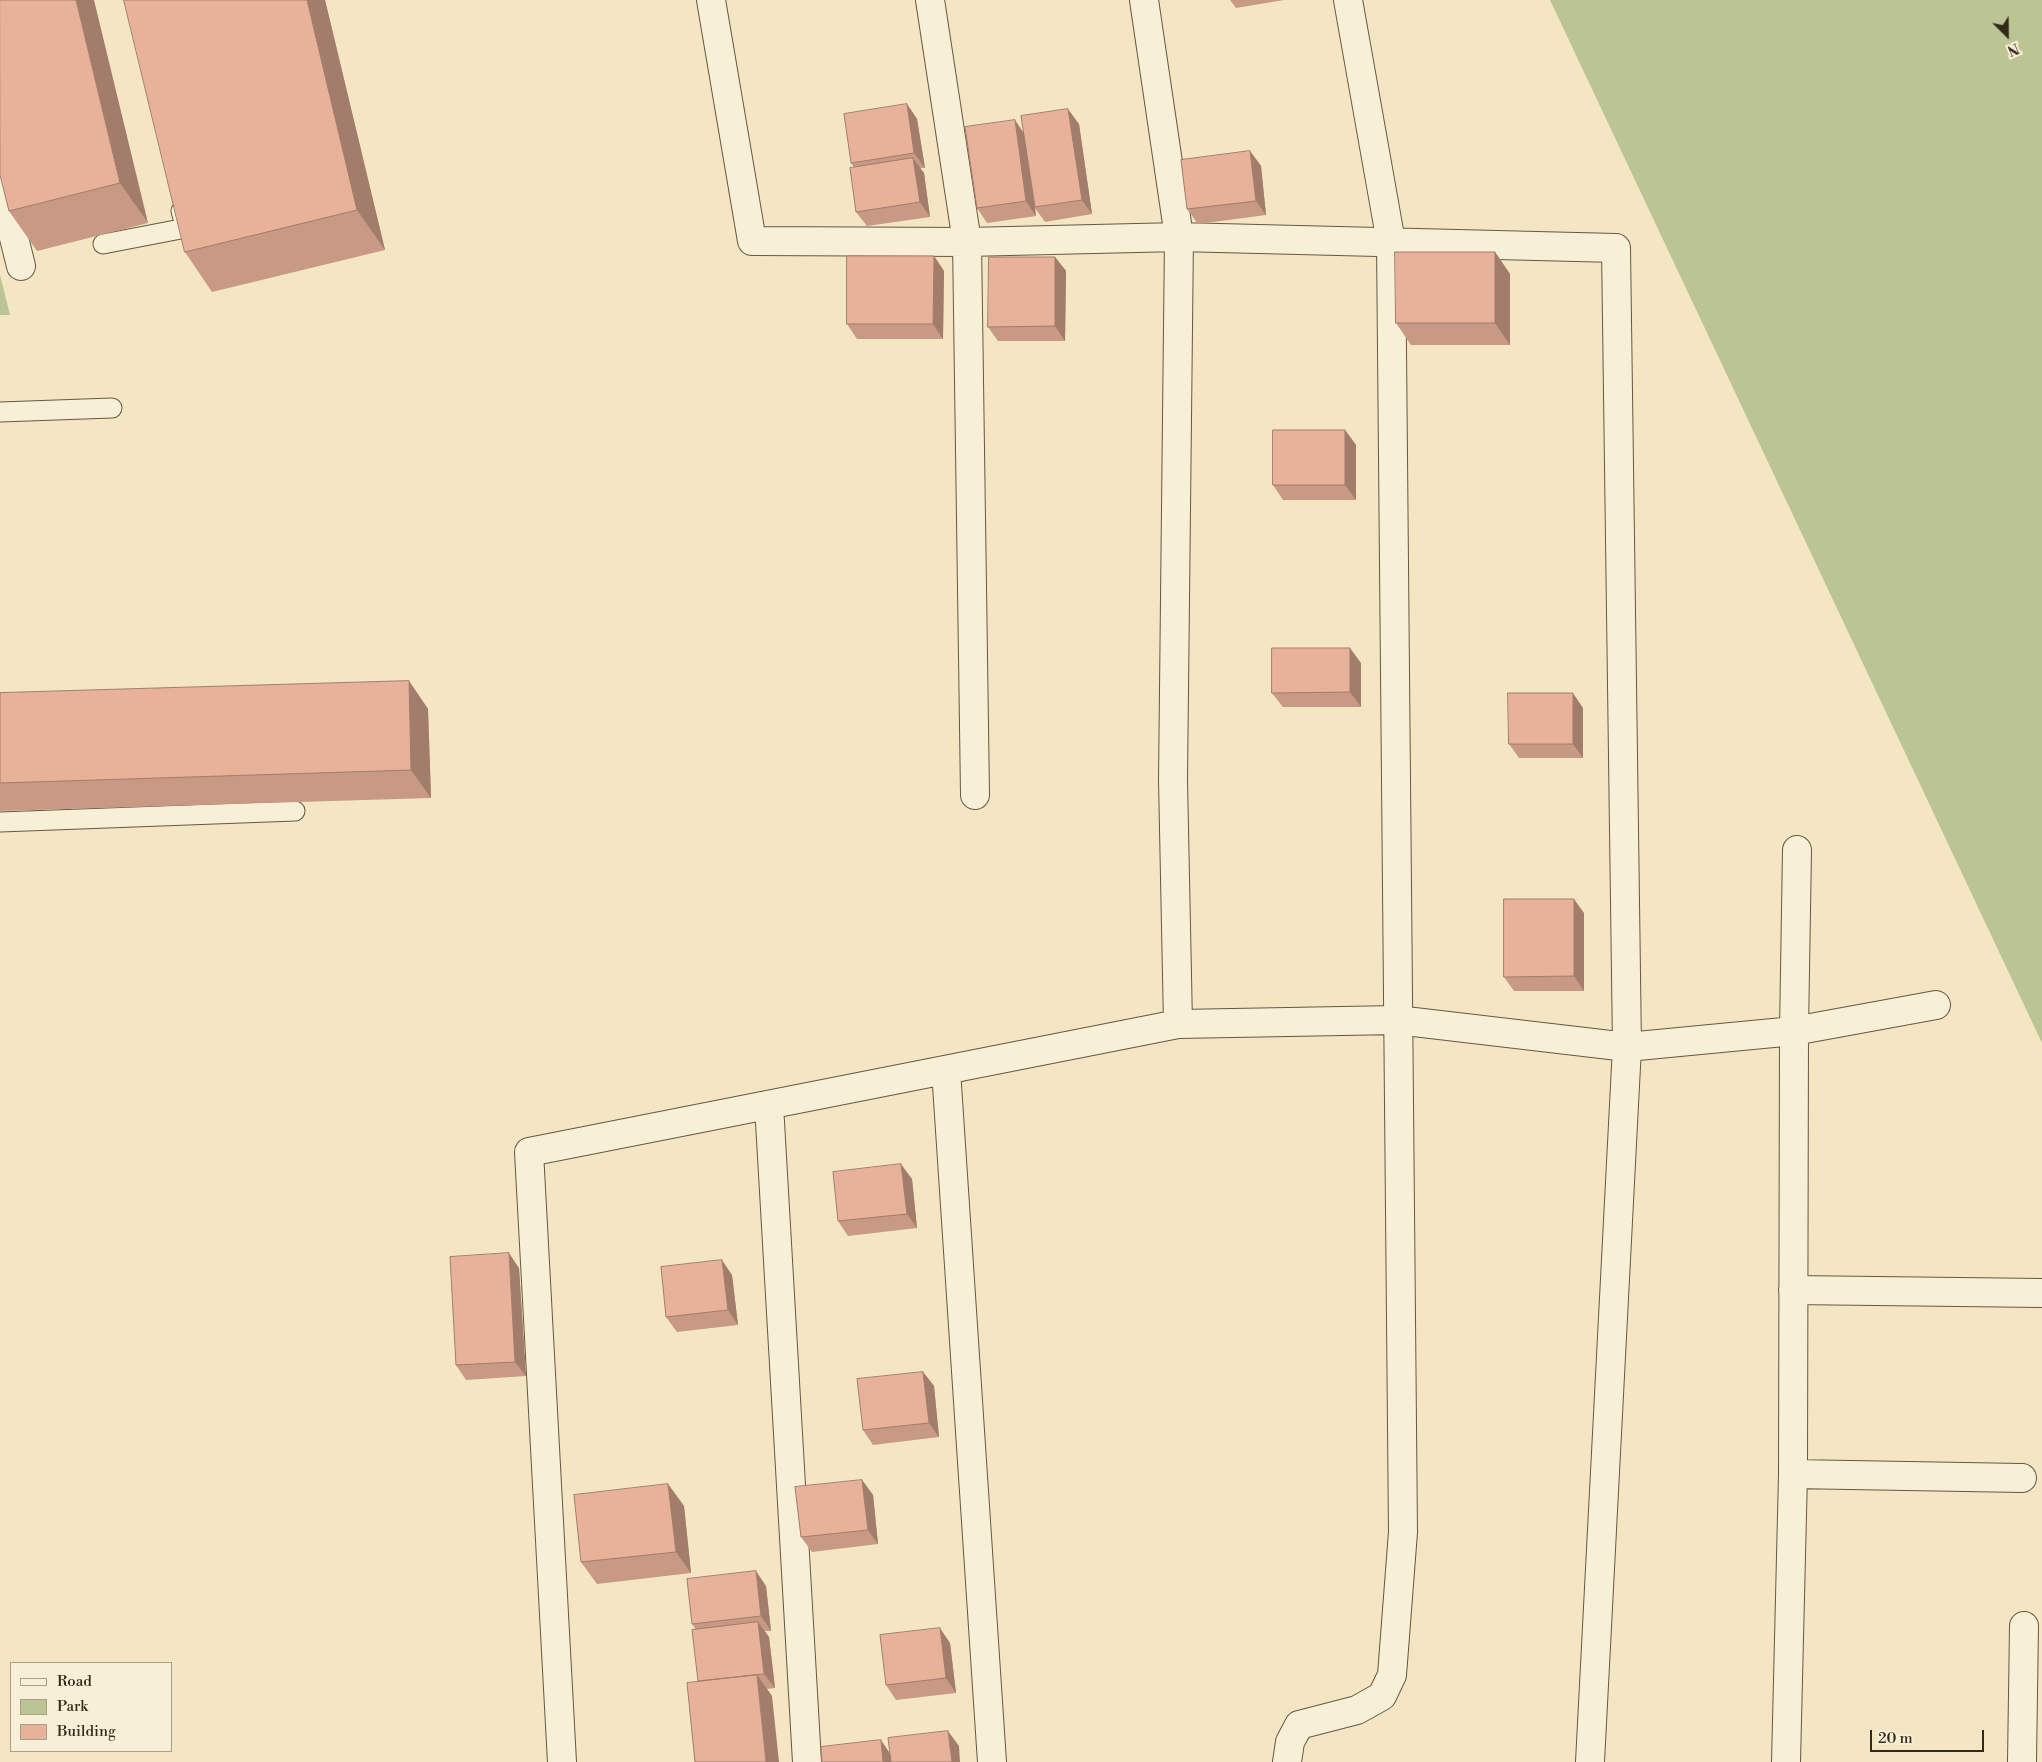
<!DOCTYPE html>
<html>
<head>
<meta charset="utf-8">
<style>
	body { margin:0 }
	#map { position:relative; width:2042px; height:1762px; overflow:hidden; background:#f4e6c2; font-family:"Libre Bodoni",serif }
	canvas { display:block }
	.legend { position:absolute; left:10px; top:1662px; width:162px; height:90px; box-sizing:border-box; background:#f8efd7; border:1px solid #aa9f8b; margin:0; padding:6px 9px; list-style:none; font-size:15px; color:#34281a }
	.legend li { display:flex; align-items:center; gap:10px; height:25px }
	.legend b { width:25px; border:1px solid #aa9f8b }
	.north { position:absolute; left:1982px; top:10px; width:50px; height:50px; -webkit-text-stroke:4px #f8efd7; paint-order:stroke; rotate:157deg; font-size:14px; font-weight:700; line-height:20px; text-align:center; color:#34281a }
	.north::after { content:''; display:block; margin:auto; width:18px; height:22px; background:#34281a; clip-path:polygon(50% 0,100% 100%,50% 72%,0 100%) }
	.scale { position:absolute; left:1870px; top:1730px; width:114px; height:22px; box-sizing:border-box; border:2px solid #34281a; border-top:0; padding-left:6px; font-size:15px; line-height:18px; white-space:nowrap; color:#34281a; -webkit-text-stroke:4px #f8efd7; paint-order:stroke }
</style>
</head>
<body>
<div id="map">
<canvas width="2042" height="1762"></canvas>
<ul class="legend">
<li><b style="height:6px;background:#f8efd7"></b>Road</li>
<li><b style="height:14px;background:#bbc593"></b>Park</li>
<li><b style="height:14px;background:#e8b29a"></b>Building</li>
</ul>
<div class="north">N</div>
<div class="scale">20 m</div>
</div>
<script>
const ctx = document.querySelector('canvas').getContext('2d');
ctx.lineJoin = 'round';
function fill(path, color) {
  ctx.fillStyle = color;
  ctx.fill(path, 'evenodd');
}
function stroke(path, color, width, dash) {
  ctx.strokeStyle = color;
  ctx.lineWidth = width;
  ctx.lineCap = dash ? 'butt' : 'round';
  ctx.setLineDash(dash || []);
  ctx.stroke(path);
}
fill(new Path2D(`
	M1550 0H2042V1043Z
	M0 275 10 315H0Z`), '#bbc593');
const lane = new Path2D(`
	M103 244 186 228 181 211
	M0 412 112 408
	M0 822 295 811`);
const street = new Path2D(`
	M711 0 752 241 967 242 1179 237 1616 248 1627 1047 1590 1762
	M930 0 967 242 975 795
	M1144 0 1179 237 1173 780 1178 1024
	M0 182 21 266
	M946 1070 992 1762
	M769 1105 807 1762
	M1793 1290 2042 1293
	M1793 1474 2022 1478
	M562 1762 529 1152 1178 1024 1397 1020 1627 1047 1794 1031 1936 1005
	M1287 1762 1290 1742 1299 1725 1357 1710 1382 1696 1392 1675 1403 1532 1391 242 1348 0
	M1786 1762 1793 1474 1794 1031 1797 850
	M2022 1762 2024 1626`);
stroke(lane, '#645844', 21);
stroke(street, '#645844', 30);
stroke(lane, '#f8efd7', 19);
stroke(street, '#f8efd7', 28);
fill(new Path2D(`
	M0 0 148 223 37 251 9 211Z
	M325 0 385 250 212 292 185 252Z
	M1230 0H1284L1236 8Z
	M907 104 917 119 925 168H920L924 173 930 217 867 226 856 212 854 167 851 163Z
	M1079 124 1092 214 1045 222 1035 208 1036 216 987 223 977 208 1024 133Z
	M1250 151 1261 166 1266 215 1198 224 1187 209Z
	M1495 252 1510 274V345H1411L1396 323Z
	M934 256 944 271 943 339H857L847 324Z
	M1055 257 1066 271 1065 341H998L988 327Z
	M1345 430 1356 445V500H1283L1273 485Z
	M1361 663V707H1283L1272 693Z
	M409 681 428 709 431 798 0 811V693Z
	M1583 708V758H1519L1509 744Z
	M1584 913V991H1514L1504 977Z
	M912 1179 917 1228 848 1236 838 1221Z
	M519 1268 526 1376 466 1380 456 1365Z
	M732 1275 738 1325 677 1332 666 1317Z
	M923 1372 934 1386 939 1437 873 1445 863 1430Z
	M862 1480 873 1495 878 1544 812 1552 801 1537Z
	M668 1484 684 1506 691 1573 597 1584 581 1562Z
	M766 1586 771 1631H765L769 1637 775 1688 767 1689 772 1696 698 1681 696 1630 692 1624Z
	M950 1643 956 1693 896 1700 886 1685Z`), '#c89984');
fill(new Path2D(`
	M76 0H94L148 223 120 183Z
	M307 0H325L385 250 357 210Z
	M907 104 917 119 925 168 914 153Z
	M1068 109 1079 124 1092 214 1082 200Z
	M1015 120 1025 135 1036 216 1026 201Z
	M1250 151 1261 166 1266 215 1256 201Z
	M913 158 924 173 930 217 920 202Z
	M1495 252 1510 274V345L1495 323Z
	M934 256 944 271 943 339 933 324Z
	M1055 257 1066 271 1065 341 1055 326Z
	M1345 430 1356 445V500L1345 485Z
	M1350 648 1361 663V707L1350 692Z
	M409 681 428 709 431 798 411 770Z
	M1573 693 1583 708V758L1573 744Z
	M1574 899 1584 913V991L1574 976Z
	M901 1164 912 1179 917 1228 907 1214Z
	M509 1253 519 1268 526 1376 515 1362Z
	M722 1260 732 1275 738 1325 728 1310Z
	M923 1372 934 1386 939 1437 929 1423Z
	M862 1480 873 1495 878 1544 868 1530Z
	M668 1484 684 1506 691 1573 676 1552Z
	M756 1571 766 1586 771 1631 761 1616Z
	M758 1622 769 1637 775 1688 764 1674Z
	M940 1628 950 1643 956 1693 946 1678Z
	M757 1675 772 1696 779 1762H766Z
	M948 1731 959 1746 960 1762H952Z
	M881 1740 891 1755 892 1762H883Z`), '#a27d6c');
const building = new Path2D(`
	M0 0H76L120 183 9 211 0 175Z
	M124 0H307L357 210 185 252Z
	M907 104 914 153 851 163 844 114Z
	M1068 109 1082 200 1035 207 1021 116Z
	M1015 120 1026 201 977 208 965 127Z
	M1250 151 1256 201 1187 209 1181 160Z
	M913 158 920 202 856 212 850 168Z
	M1395 252H1495V323H1396Z
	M847 256H934L933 324H847Z
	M989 257H1055V326L988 327Z
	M1273 430H1345V485H1273Z
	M1272 648H1350V692L1272 693Z
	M409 681 411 770 0 783V693Z
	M1508 693H1573V744H1509Z
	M1504 899H1574V976L1504 977Z
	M901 1164 907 1214 838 1221 833 1172Z
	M509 1253 515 1362 456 1365 450 1257Z
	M722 1260 728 1310 666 1317 661 1267Z
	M923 1372 929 1423 863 1430 857 1379Z
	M862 1480 868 1530 801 1537 795 1487Z
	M668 1484 676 1552 581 1562 574 1495Z
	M756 1571 761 1616 692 1624 687 1579Z
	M758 1622 764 1674 698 1681 692 1630Z
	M940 1628 946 1678 886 1685 880 1635Z
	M757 1675 766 1762H695L687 1683Z
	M948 1731 952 1762H891L888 1738Z
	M881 1740 883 1762H822L821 1747Z`);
fill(building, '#e8b29a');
stroke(building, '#a27d6c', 1);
</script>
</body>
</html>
